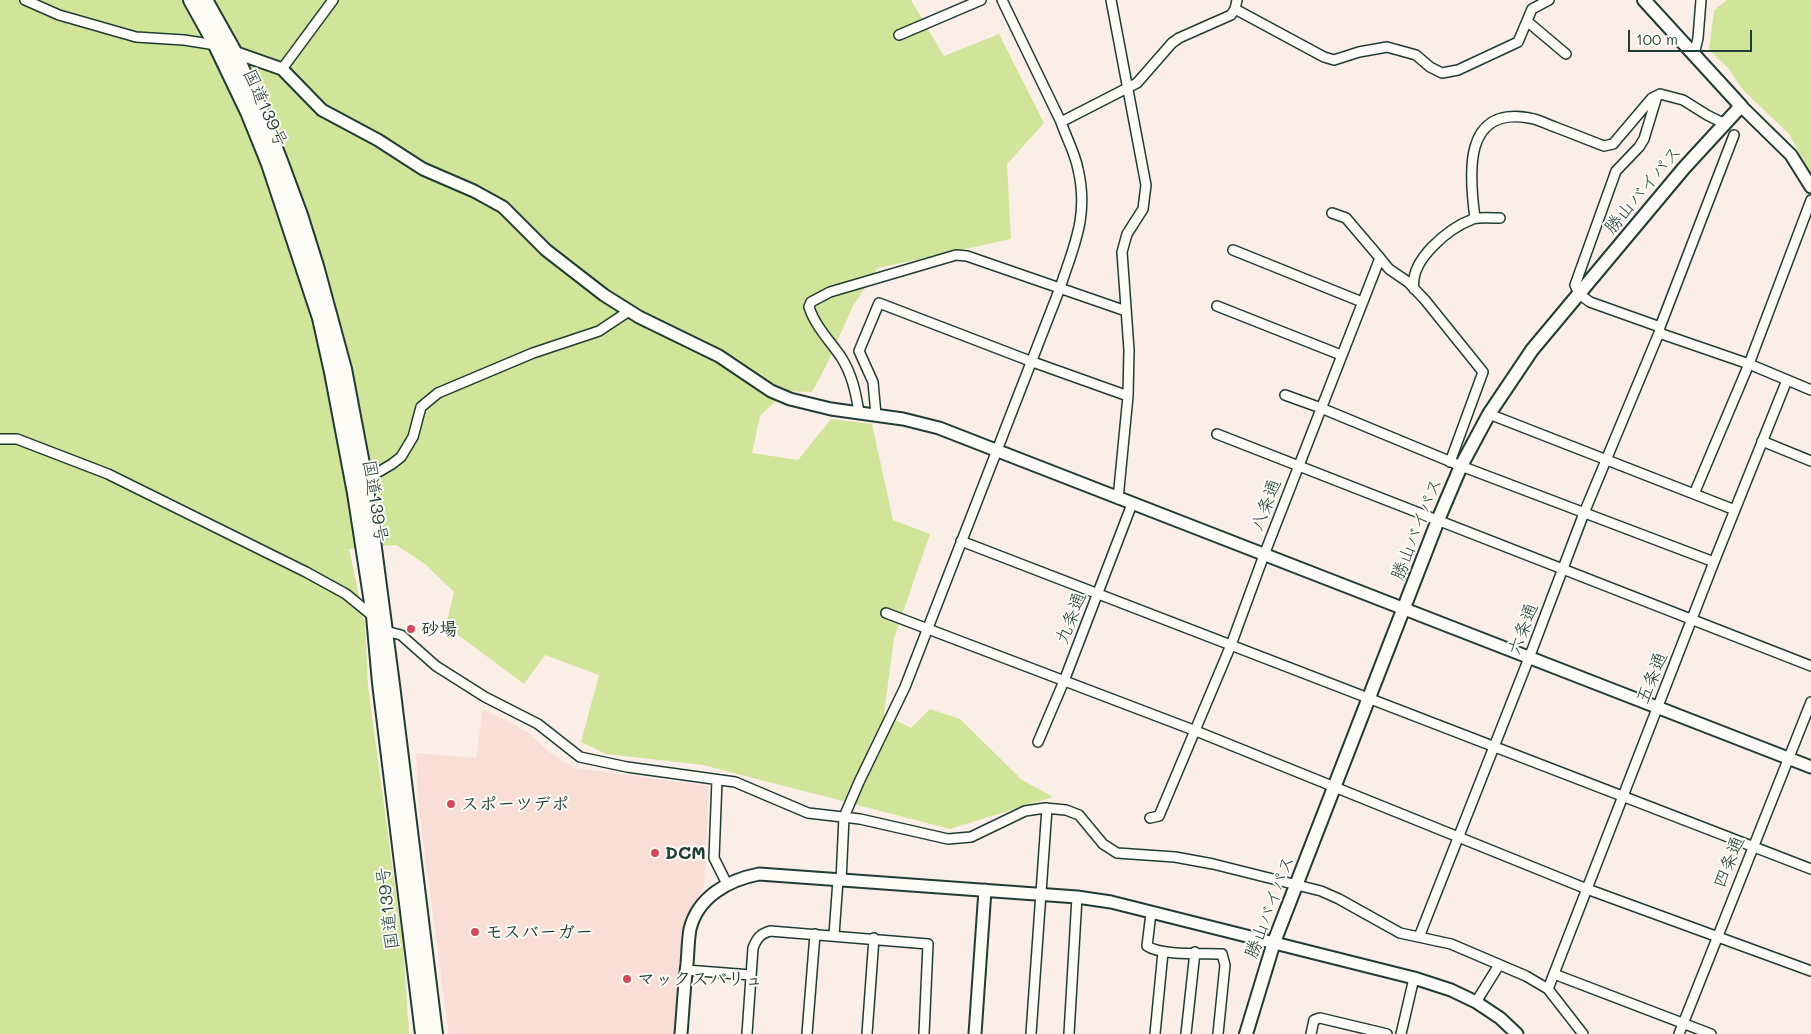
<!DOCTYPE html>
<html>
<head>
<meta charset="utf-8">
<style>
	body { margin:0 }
	#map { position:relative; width:1811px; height:1034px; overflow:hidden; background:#fbeee7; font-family:Mali,sans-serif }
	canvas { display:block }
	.scale { position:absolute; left:1628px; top:30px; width:124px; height:22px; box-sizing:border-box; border:2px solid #1f3d34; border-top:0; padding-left:6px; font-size:15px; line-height:18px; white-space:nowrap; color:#1f3d34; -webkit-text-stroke:4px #fdfcf7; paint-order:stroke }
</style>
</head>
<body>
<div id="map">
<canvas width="1811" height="1034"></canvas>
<div class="scale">100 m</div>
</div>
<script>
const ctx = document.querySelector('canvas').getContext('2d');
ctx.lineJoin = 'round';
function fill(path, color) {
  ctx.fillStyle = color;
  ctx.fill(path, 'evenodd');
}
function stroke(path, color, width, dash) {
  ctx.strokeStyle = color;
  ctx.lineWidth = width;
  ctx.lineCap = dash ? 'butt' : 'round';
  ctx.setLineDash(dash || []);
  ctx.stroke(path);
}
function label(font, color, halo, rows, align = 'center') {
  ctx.font = font + ' Mali,"Klee One",sans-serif';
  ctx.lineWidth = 4;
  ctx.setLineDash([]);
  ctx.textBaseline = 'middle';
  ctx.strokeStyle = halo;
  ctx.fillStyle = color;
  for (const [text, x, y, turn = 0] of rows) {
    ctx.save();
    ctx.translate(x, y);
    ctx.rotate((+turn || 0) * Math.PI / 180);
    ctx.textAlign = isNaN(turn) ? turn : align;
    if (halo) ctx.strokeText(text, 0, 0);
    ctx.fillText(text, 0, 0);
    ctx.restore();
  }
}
fill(new Path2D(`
	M483 709 527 732 549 752 575 768 709 786 704 886 686 919 675 1034H449L419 810 416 753 476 758Z`), '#f8ded4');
fill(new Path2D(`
	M0 0H911L944 56 999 34 1044 123 1007 164 1011 239 878 268 853 306 826 366 812 392 786 391 760 416 752 453 798 460 831 419 872 424 893 520 930 534 894 638 884 714 911 728 930 709 960 719 1022 780 1053 797 950 829 703 765 606 754 581 742 599 675 545 655 524 684 446 626 454 592 425 564 396 545 349 549 365 624 368 687 403 945 409 1034H0Z
	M1727 0H1811V174L1789 134 1743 90 1728 68 1709 50 1714 10Z`), '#d0e599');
const minor = new Path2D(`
	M25 0 59 15 136 37 184 40 216 45
	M1002 0 1061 122 1137 83 1172 43 1179 38 1231 15 1235 9 1237 0
	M1111 0 1146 185 1143 209 1127 234 1122 252 1129 350 1128 396 1118 499
	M1235 9 1324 57 1334 60 1359 52 1387 47 1416 55 1430 67 1442 73 1458 70 1518 42 1532 9 1549 0
	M1528 22 1566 54
	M899 35 981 0
	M1694 55 1698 38 1701 0
	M282 69 333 0
	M1657 96 1644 139 1639 147 1616 171 1575 285 1579 294 1590 302 1660 327
	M1475 218C1469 174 1463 106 1529 118 1538 119 1546 124 1555 127 1571 133 1588 140 1604 146L1613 144 1652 98 1660 94 1683 100 1707 115 1725 124
	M1233 250 1362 302
	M1380 258 1389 269 1408 282 1425 300 1483 372 1450 462
	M1414 289C1409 260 1449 228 1473 219 1480 217 1491 218 1500 218
	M1217 306 1341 355
	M1659 333 1749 364 1811 390
	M1285 395 1321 408 1461 466 1714 562
	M859 413C856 393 852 374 841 357 830 341 815 326 809 307L811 302 830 292 956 255 967 256 1126 311
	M1489 414 1735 510
	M876 415 873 382 859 351 879 303 1030 361 1128 396
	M1217 434 1811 666
	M0 439H17L108 474 306 572 346 594 374 617
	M1762 441 1811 461
	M365 480 392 464 401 457 413 437 421 407 438 393 533 353 599 331 629 311
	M1694 494 1749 364 1811 200
	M961 541C1244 652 1528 759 1811 869
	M886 613 1196 731 1587 889 1811 971
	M382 627 385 631 401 635 436 666 485 697 538 724 580 757 627 767 735 782 808 813 860 819 948 839 971 837 1025 811 1045 808 1066 810 1079 815 1103 844 1117 853 1175 857 1213 864 1321 891 1339 899 1400 933 1451 944 1526 976 1548 989 1583 1034
	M1038 742 1064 681 1132 504
	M717 780 714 858 727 884
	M1150 818 1159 816 1231 645 1264 555 1380 258 1346 218 1332 213
	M841 881 844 817 859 782 905 687 1060 288C1074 245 1089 216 1078 169 1075 153 1066 137 1061 122
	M1151 913 1147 946C1162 956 1203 953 1222 954L1225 965 1218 1034
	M834 935 838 880
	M1419 937 1529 658 1584 513 1659 333 1660 327 1734 135
	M686 970 751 975
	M1554 974 1711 1034
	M1548 989 1714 562 1787 380
	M1476 1002 1499 965
	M747 1034 753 948C757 938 760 934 770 931L928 944 924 1034
	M807 1034 815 934
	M867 1034 874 938
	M1031 1034 1047 808
	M1069 1034 1077 897
	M1155 1034 1163 952
	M1186 1034 1195 952
	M1311 1034 1314 1020 1320 1018 1387 1034
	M1401 1034 1414 978
	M1679 1034 1811 702`);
const tertiary = new Path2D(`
	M228 50 282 69 322 110 378 140 423 169 474 191 503 207 546 250 604 295 639 317 719 356 771 391 790 399 831 409 903 419 939 428 1811 767
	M1741 106 1791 155 1811 187
	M681 1034C683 1011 684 987 687 964 688 953 688 940 690 929 698 897 728 880 759 874L1077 897 1111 902 1414 978 1451 990 1476 1002 1500 1018 1517 1034
	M975 1034 985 890`);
const secondary = new Path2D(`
	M1246 1034 1274 942 1438 520 1461 466 1489 414 1532 350 1684 168 1741 106 1644 0`);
const trunk = new Path2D(`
	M191 0 216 45 248 112 269 164 320 318 332 372 355 493 374 616 380 683 423 1034
	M205 0 234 52 259 107 280 161 300 215 316 266 344 369 365 480 392 685 435 1034`);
stroke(minor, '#1f3d34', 12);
stroke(tertiary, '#1f3d34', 15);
stroke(secondary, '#1f3d34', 16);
stroke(trunk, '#1f3d34', 18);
stroke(minor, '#fdfcf7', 9);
stroke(tertiary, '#fdfcf7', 11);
stroke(secondary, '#fdfcf7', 12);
stroke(trunk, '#fdfcf7', 14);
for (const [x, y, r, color] of [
	[411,629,5,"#d1495b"],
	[451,804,5,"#d1495b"],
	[655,853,5,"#d1495b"],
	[475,932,5,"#d1495b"],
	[627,979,5,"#d1495b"]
]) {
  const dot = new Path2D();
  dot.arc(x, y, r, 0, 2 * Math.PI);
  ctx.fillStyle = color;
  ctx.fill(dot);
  stroke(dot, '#fdfcf7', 2);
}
label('18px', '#1f3d34', '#fdfcf7', [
	["国道139号",265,108,66],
	["勝山バイパス",1643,190,-50],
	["国道139号",375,501,81],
	["八条通",1266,505,-69],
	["勝山バイパス",1417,529,-68],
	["九条通",1071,618,-69],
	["六条通",1523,629,-69],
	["五条通",1652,678,-68],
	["四条通",1729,862,-68],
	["勝山バイパス",1270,907,-69],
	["国道139号",388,908,-97]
]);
label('bold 18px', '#1f3d34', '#fdfcf7', [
	["砂場",421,629],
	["スポーツデポ",461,804],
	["DCM",665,853],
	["モスバーガー",485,932],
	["マックスバリュ",637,979]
], 'left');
</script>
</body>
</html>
